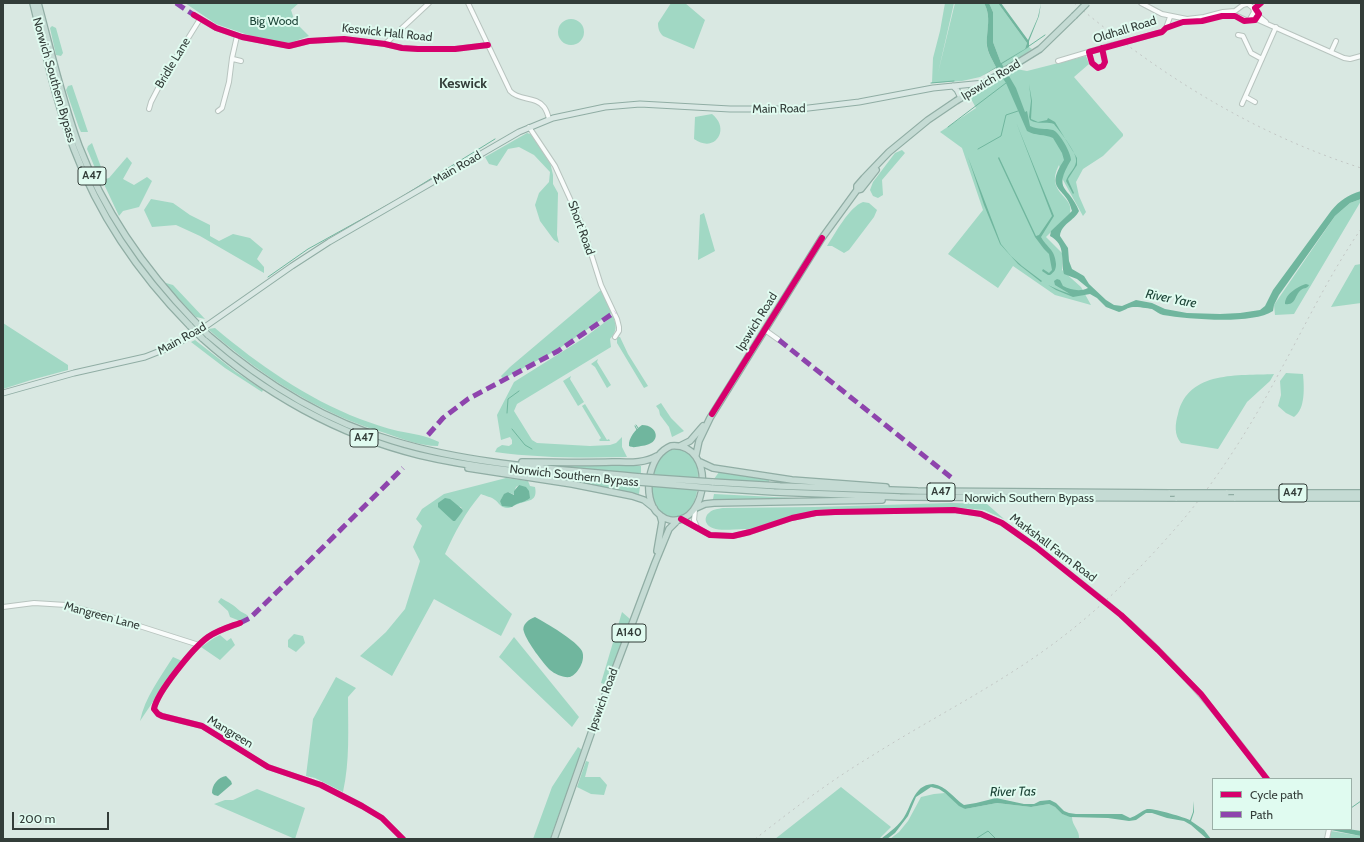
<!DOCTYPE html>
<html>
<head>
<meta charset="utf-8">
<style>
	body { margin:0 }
	#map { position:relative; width:1364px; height:842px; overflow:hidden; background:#d9e8e2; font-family:Cabin,sans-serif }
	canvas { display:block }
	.frame { position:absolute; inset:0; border:4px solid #333d39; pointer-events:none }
	.legend { position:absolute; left:1212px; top:778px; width:140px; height:52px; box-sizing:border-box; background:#e0fbf0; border:1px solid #9bafa7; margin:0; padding:5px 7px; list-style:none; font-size:12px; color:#333d39 }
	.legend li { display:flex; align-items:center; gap:8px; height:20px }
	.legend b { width:20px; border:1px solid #9bafa7 }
	.scale { position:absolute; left:12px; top:812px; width:97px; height:18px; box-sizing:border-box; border:2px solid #333d39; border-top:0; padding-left:5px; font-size:12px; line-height:14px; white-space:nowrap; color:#333d39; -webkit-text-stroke:3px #e0fbf0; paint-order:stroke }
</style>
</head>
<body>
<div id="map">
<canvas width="1364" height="842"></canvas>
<div class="frame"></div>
<ul class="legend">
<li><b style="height:5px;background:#d6006c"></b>Cycle path</li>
<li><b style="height:5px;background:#8e44ad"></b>Path</li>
</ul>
<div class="scale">200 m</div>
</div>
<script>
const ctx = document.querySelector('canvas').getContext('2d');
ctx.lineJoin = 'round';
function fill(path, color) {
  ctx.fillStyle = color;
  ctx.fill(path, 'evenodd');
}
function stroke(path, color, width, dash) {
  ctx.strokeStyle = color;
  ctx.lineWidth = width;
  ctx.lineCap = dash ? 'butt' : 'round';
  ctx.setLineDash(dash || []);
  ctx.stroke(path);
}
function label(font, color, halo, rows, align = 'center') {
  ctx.font = font + ' Cabin,sans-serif';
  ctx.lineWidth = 4;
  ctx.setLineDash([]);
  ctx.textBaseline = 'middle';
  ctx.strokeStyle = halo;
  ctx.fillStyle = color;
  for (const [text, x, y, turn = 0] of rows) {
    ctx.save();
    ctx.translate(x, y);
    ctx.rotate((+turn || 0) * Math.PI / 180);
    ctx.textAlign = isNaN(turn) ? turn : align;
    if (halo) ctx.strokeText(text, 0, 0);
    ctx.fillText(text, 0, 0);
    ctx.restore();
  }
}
fill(new Path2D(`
	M185 3H299L291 10 295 22 309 36 290 43 283 42 251 36 216 24Z
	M671 3H685L705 20 694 49 663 36C659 32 658 28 658 23Z
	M945 3H954L938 73 955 3H984C992 17 986 32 987 47 988 53 993 61 996 67L980 77 962 81 932 83 933 58 940 31Z
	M989 3H998L1027 43 1025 49 1029 47 1032 49 1004 68 1002 64 1019 53 1001 63 993 42V12Z
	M558 32a13 13 0 1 1 26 0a13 13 0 1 1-26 0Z
	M52 26 56 28 63 53 61 56 56 55 50 28Z
	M1086 56 1089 64 1074 77 1123 134V136L1103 156 1083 169 1076 182 1079 196 1086 212 1083 216 1063 180 1059 165C1044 193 1075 196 1070 213L1046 237 1062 253V270L1081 287 1091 305 1055 295 1013 266 998 288 948 254 983 210 962 148 940 132 976 108 970 97 1016 69 1027 71Z
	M72 85 88 132H81L79 128 66 90 68 86Z
	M712 114C731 129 715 154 694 139L695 117Z
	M527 133 533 135 550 162 553 175V184L558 193 557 235 559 243 554 240 540 221 535 205 539 193 549 182 550 172 534 155 519 147 508 149 497 166 489 164 485 157Z
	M92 143 104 175 100 180 87 149 88 146Z
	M902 150 905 153 882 180 883 195 878 198 873 196 870 190 873 182 895 153Z
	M127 157 132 163 123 179 134 185 147 177 152 181 139 207 123 211 119 216 102 180 109 178Z
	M151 199 173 203 190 215 210 225V236L219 241 233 234 250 238 263 249 257 259 264 267V273L200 236 176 225 152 227 144 210Z
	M1361 199V201L1294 314 1275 315 1274 305 1335 216 1350 203Z
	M863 202 869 203 877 210 874 217 849 250 844 253 832 246H827C835 234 849 207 863 202Z
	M704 213 715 251 698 260 700 215Z
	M1361 264V303L1331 307 1355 265Z
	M166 283 173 285 205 319 196 317 165 284Z
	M601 290 613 312 557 350 503 379 501 376 510 367Z
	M613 316C617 326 617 331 610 339L611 347 517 404 514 411 532 440 537 443 590 446 610 445 616 443 622 437V447L627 457C583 458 538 458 495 452L497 448 502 445 509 446 512 444V440L510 437 501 440 497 415 514 382 584 338Z
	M3 323 68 365V370L31 380 3 389Z
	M215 328C259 365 306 398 360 419 372 423 385 428 398 431 413 434 425 435 439 442L438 446C420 446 402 439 385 433 372 429 360 425 348 420 296 398 250 366 208 329Z
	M617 337H620L628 354 648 386 644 388 617 343Z
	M195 340 236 372 263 390 262 392 225 368 191 342Z
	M598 359 597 362 611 385 607 388 595 367 591 364Z
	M1286 373 1303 374C1304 386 1306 409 1294 417L1286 413 1278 406 1281 395 1280 381Z
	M1274 374 1270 381 1247 402 1218 449 1181 443C1174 435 1175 424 1178 414 1188 370 1239 376 1274 374Z
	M571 376 570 379 584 402 578 406 563 381Z
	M661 403 671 418 684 431 672 437 669 427 660 415 659 410 656 406Z
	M585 404 607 440 609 439 610 441H600L599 440 601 438 582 406Z
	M675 449C683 450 689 452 694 459 698 464 698 473 698 479 698 495 693 519 672 517 646 514 648 469 661 455 665 451 671 450 675 449Z
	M545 465 641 466V474L546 466Z
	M719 472 769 480V482L714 479Z
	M525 475 640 487 639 494 631 493Z
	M506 478 528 481 530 486 535 487C538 502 528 500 518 504 512 506 509 510 503 507 500 506 498 502 495 500 492 497 485 496 481 494 465 513 455 532 445 554L512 614 501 636 434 599 392 676 360 656 386 632 405 609 420 561 413 547 422 526 416 519 422 509 444 494ZM519 485 527 500 515 504 512 507 500 501 504 495 508 492 515 495 514 492 516 487ZM438 503 461 507 463 511 453 521Z
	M714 494 794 498V499H713Z
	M951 503 987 504 1004 519 984 510 951 507 816 511C793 515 773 522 751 530 741 526 712 536 706 522 705 519 706 515 709 513 712 509 718 509 723 508L815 507Z
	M221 598C228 602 234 605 240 611 243 613 245 613 248 616L240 621 230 617 228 611 218 602Z
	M622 612 630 619 609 678 604 684 601 683Z
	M294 634 303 636 305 643 296 652 288 647V640Z
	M220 635 227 641 231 638 235 645 220 660 201 647 214 638Z
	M514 637 579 717 572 727 499 657Z
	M173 657 182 661 175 669 140 721C145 697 160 678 173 657Z
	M336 677 356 688 348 697C348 729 350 761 343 792L315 778 306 776 313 719Z
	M578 747 582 750 550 839H533L552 787Z
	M586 761 589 762 585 777H600L607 785 604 795 591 794 577 787Z
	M841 787 891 827 879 839H775Z
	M257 789 305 808 295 839 214 804 225 800H233Z
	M945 793 965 809 997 803 1031 807 1049 804 1055 807 1062 814 1072 817C1072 826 1080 830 1079 839H890L899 832 908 821 921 797 934 794Z
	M1331 831 1361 836V839H1330Z`), '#a1d8c4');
fill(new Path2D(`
	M984 3H989L993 12V42L1001 63 1025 49 1027 43 998 3H1001L1028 40 1038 17 1041 3 1039 16 1029 41V47L1002 64 1016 88 1025 112 1027 111 1030 126C1038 130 1045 128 1053 130 1060 133 1071 153 1071 160 1052 192 1069 185 1079 211 1074 221 1061 224 1060 236L1068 248 1069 261 1072 269 1084 276 1089 284 1106 300 1114 305 1122 306 1136 300 1152 303 1165 309 1187 313 1220 314 1240 313 1260 310 1265 306 1273 290 1331 211C1340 200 1348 195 1361 191V199L1350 203 1335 216 1279 295 1274 305 1273 311C1252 325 1188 319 1163 315 1159 314 1156 311 1152 309 1147 308 1139 307 1133 307 1128 307 1124 311 1119 312L1106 307 1097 298 1090 294 1073 297 1056 290 1048 285 1059 290 1070 294 1055 285 1054 281 1057 279 1060 280 1063 286C1071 290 1080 292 1088 288L1077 279 1064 274C1060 260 1067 245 1050 236L1051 231 1072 211C1067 186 1043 192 1064 160L1062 153 1053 138C1045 134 1035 136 1027 131L1006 83 996 68 980 77 956 82 980 77 996 67C993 61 988 53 987 46 986 31 992 17 984 3Z
	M1029 84 1032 101 1031 119 1038 122 1047 120 1048 118 1055 122 1058 127 1077 158V165L1068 179 1069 182 1074 193 1073 194 1066 181C1068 174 1075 169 1076 162 1078 153 1060 132 1054 124 1046 121 1038 125 1030 120L1029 117 1031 101Z
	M1016 122 1054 216 1041 237C1047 248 1055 249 1056 264 1056 270 1054 272 1050 275H1048L1042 271 1043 269 1049 273 1052 270 1049 254 1044 249 1035 237 998 158 999 157 1036 236 1039 235 1052 216Z
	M968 157 1001 244 1011 256 1022 266 1042 281 1041 282 1018 264 1000 244 984 205Z
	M1306 284 1309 285C1307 289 1305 287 1301 290 1295 294 1296 306 1285 304 1285 294 1297 287 1306 284Z
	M642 425C658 425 663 444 641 446 636 447 633 448 629 446 628 438 636 429 642 425Z
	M519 485 526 487 529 491 530 498C525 503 517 502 512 507L502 506 500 501 504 494 508 492 514 495V491Z
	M445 498 450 499 462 509 463 511 455 521H453L438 507V503Z
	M535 617C546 623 577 641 582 651 586 660 578 674 570 677 563 678 555 674 550 670 543 663 527 642 524 632 521 625 529 619 535 617Z
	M226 776 231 781 232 784 218 796 214 795 212 793C212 785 218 777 226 776Z
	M933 784C947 786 953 798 964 805L976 803 996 798 1024 804H1034L1040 801 1050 800 1056 803 1064 811 1069 813 1076 814H1122L1130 818C1137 816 1141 811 1147 809 1153 808 1184 817 1190 820L1193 812V801L1194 812 1191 821 1204 830 1211 839H1207L1191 825 1184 821 1167 818 1152 813H1146L1136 820 1129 821 1108 818 1070 817 1062 814 1055 807 1049 804 1031 807 997 803 965 809 959 806 945 793 939 789 931 787 916 797 908 816 895 833 887 839H881C888 833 896 828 902 820 912 808 912 785 933 784Z
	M1331 829H1348L1361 831V836L1331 830Z`), '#70b69e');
stroke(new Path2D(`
	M1029 46 1045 35
	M931 83 954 81
	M948 127 1006 83
	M978 149 1001 136 1006 115 1018 111
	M395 201 495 139
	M268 277 308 249 393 202
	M507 413 508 399 519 391
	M636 425 638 428
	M635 426 637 430
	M512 429 525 445 532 449
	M1351 808 1361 801
	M977 838 988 831 996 839`), '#70b69e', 1);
const minor = new Path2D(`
	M468 3 510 91C519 101 536 96 544 107 547 111 548 115 549 119
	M1141 3 1162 14 1187 19 1204 17 1223 12 1235 11 1243 5 1250 3
	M1248 4 1253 8 1254 12 1250 19
	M1253 8 1258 3
	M1254 12 1266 22
	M1218 14 1235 15 1246 20 1256 19 1344 58 1350 59 1361 56
	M194 15 216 28 242 37 289 46 309 41 344 39 385 44 402 48 418 49H455L488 45
	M1238 35 1243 36 1251 53 1262 59
	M1129 41 1162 32 1166 28 1170 17
	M385 44 429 3
	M1331 52 1336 41
	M233 59 241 61
	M1058 61 1112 45
	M1246 97 1255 102
	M1242 104 1276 27
	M149 109 151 102 164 77 200 19
	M218 111 222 108 229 82 232 58 237 36
	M529 127 555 166 582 225 601 285 617 319 619 327V331L615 337
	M765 330 779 340
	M695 510 694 520 697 527
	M681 519 710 535 733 536 750 532 792 518 816 513 835 512 954 510 981 514 1002 523 1036 547 1098 596
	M1109 605C1170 654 1220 716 1267 779
	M3 607 34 603 66 605 108 616 199 645
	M240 623C229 627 218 630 208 637 194 647 157 692 154 709L158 714 162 716 202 726 268 767 321 785 362 806 382 818 403 839
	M1327 839 1329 829`);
const major = new Path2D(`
	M953 86 957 90 961 98
	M3 393 74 373 145 357 173 346 199 331 292 266 329 242 519 132 553 118 605 107 640 104 730 109H800L859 102 933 88 984 83`);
const highway = new Path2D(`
	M33 3C45 52 56 102 74 149 99 216 140 275 190 326
	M38 3C51 51 62 100 79 146 105 214 146 271 196 323
	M857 190 861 189 876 170
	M208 335C262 382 324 421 394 441 473 465 558 469 640 477
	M202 338C263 393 338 435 419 455 490 472 566 475 639 482
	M671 446C717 442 709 526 670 520 664 519 656 513 653 507 644 487 650 455 671 446Z
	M680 446 690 441 703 426
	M696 455 699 441 710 418 822 238 857 190V186L864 178 889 152 928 120 956 101 1040 49 1074 16
	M522 462C552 462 582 463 612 462 627 462 643 464 657 456
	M700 462 713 468 792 480 886 487
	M468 468 572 484 632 496 644 500 654 508
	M712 482 780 486 918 491 1170 493
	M711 488 774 492 900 497 1177 498
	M1226 493H1361
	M1234 498H1361
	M696 508 705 504 714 503 882 500
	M657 551 662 522 660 515
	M554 839 594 725 655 563 669 529 678 520`);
stroke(minor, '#b8c4bf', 6);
stroke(major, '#90ada4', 7);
stroke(highway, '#90ada4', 8);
stroke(minor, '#f9fcfb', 4);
stroke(major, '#dae8e4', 5);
stroke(highway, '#c5dbd4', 5.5);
stroke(new Path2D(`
	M1074 3C1160 75 1252 133 1361 168
	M755 839C792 810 830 781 870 757 933 717 1001 684 1061 638 1107 603 1149 560 1187 515 1222 472 1252 424 1278 375 1305 326 1329 275 1361 229`), '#c2c6c4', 1, [2, 4]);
const minorBridge = new Path2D(`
	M1112 45 1129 41
	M1098 596 1109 605`);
const highwayBridge = new Path2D(`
	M1074 16 1087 3
	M196 323 208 335
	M190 326 202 338
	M640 477 712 482
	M639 482 711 488
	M1170 493H1226
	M1177 498H1234`);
stroke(minorBridge, '#b8c4bf', 6, []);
stroke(highwayBridge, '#90ada4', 8, []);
stroke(minorBridge, '#f9fcfb', 4);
stroke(highwayBridge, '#c5dbd4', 5.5);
stroke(new Path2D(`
	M176 3 194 15
	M779 340 953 479
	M428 435 443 418 468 399 558 351 615 312
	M240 623 250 618 309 561 403 468`), '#8e44ad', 5, [10, 5]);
stroke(new Path2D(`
	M194 15 216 28 242 37 289 46 309 41 344 39 385 44 402 48 418 49H455L488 45
	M1102 48 1105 62 1103 66 1098 68 1092 63 1089 52 1158 33 1162 32 1166 28 1183 22 1202 21 1222 16H1235L1244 21 1255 20 1259 14 1255 8 1261 3
	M712 414 822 238
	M681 519 710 535 733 536 750 532 792 518 816 513 835 512 954 510 981 514 1002 523 1036 547 1121 615 1158 650 1201 694 1267 779
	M240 623C229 627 218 630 208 637 194 647 157 692 154 709L158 714 162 716 202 726 268 767 321 785 362 806 382 818 403 839`), '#d6006c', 6);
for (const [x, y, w] of [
	[92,176,28],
	[364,438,28],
	[941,492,28],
	[1293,493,28],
	[629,633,34]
]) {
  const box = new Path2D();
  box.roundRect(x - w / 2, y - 9, w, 18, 3);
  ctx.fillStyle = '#e0fbf0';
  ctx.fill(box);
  stroke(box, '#333d39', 1);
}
label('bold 11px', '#333d39', null, [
	["A47",92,176],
	["A47",364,438],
	["A47",941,492],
	["A47",1293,493],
	["A140",629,633]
]);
label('12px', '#1d4538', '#e0fbf0', [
	["Big Wood",274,21]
]);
label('12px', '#333d39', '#e0fbf0', [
	["Oldhall Road",1125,30,-17],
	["Keswick Hall Road",387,33,6],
	["Bridle Lane",173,63,-59],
	["Norwich Southern Bypass",54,80,74],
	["Ipswich Road",991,80,-31],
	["Main Road",779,109,-1],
	["Main Road",457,168,-30],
	["Short Road",581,228,70],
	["Ipswich Road",757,322,-58],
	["Main Road",182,339,-29],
	["Norwich Southern Bypass",574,476,6],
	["Norwich Southern Bypass",1029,498],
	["Markshall Farm Road",1053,548,37],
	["Mangreen Lane",102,616,15],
	["Ipswich Road",603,700,-70],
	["Mangreen",230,732,31]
]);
label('italic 13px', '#1c4437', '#e0fbf0', [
	["River Yare",1171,299,11],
	["River Tas",1013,792,-1]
]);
label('bold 14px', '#333d39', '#e0fbf0', [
	["Keswick",463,84]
]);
</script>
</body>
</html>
